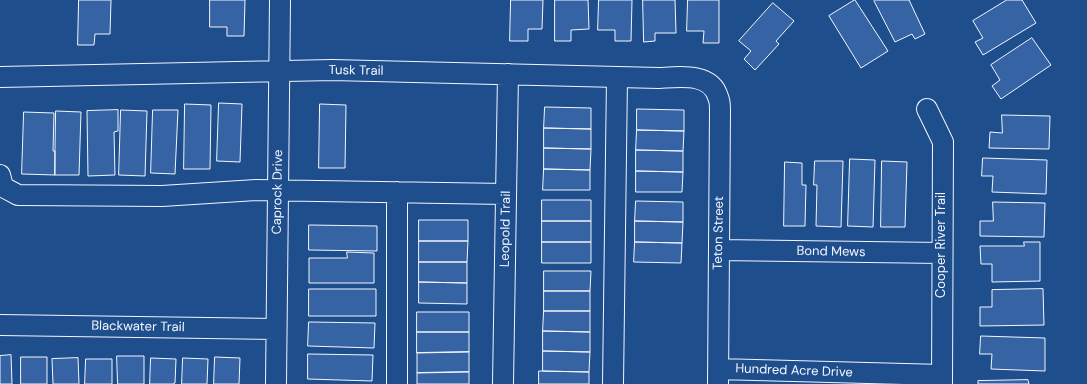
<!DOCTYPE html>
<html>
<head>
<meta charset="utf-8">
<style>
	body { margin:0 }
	canvas { display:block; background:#1f4e8c }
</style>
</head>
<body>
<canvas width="1087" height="384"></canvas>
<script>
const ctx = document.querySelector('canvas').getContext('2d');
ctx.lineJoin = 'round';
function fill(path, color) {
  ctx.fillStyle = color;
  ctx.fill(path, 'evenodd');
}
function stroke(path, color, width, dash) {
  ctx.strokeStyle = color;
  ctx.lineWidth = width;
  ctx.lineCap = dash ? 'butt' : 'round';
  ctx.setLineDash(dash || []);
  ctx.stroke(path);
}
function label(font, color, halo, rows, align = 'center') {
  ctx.font = font + ' "DM Sans",sans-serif';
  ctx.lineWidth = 3;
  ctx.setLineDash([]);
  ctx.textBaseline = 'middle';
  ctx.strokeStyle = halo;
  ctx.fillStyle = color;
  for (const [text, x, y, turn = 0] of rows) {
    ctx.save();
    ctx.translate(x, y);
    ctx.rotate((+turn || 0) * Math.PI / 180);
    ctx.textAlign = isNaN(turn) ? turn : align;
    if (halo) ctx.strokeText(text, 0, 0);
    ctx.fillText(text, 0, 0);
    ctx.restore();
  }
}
const building = new Path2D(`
	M79 0H111L110 34H95L94 45H78Z
	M210 0H245L244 36H227V27H210Z
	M511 0H543L542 29H528V41H510Z
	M555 0H588L589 29 571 30V41H555Z
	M599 0H632L631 41H615V30H598Z
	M643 0H675L676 33H655V41L644 42Z
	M688 0H719V43H703L704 31H687Z
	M855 0 888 51 861 68 829 16Z
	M875 0H909L925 34 915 39 912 34 895 42 874 1Z
	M1007 0H1022L1036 23 983 55 975 42 983 38 973 21Z
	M773 3 794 21 776 41 779 44 755 70 744 59 751 51 739 41Z
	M1032 38 1051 65 1001 99 992 86 1000 80 991 65Z
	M219 103 242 104 240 162 217 161Z
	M185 104 211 105 210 169H184Z
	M320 104 346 105 345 168H319Z
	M545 107 591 108V129L544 128Z
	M637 109 684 110V131L637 130Z
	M118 110V131L114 132 115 175 88 176 87 111Z
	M121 110 147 111 145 176 119 175Z
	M153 110H178L175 174 151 173Z
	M56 111 81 112 79 175H55Z
	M24 112 54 113 53 151H55V175L22 174Z
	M1002 115 1050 116 1049 149 989 148 990 132 1002 133Z
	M544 128 591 129V149L544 148Z
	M637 130 684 131 683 151 636 150Z
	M544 148 591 149 590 170 544 169Z
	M636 150 683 151V172L636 171Z
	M983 158 1047 160 1046 194 992 192 993 176H982Z
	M850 159 875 160 873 227 848 226Z
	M815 161H843L841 227 816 226 817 185H814Z
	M882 161 907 162 905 227H881Z
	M785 162 802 163V185H806L805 226H784Z
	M544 169 590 170V190H543Z
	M636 171 683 172 682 192H636Z
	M542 200H591V221H542Z
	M636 201 683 202V222L635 221Z
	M993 202 1045 203 1044 237 980 236V221H993Z
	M419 220H468V241H419Z
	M542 221H591V242H542Z
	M635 221 683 222 682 243 635 242Z
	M309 225 377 226V251L309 250Z
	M419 241H468L467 262H419Z
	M542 242H591V263H542Z
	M635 242 682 243 681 263 634 262Z
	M1024 242H1040V281L992 282V264H981L980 246H1024Z
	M347 252 374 253V283H309V258H347Z
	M419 262H467V283L419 282Z
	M544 271H591L590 291H544Z
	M419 282 467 283V304L419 303Z
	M309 289H376V316H309Z
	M1043 289 1044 325 980 326V307H992V290Z
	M544 291H590V311H544Z
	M544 311H590V332L543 331Z
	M417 312H469V332H417Z
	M309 322 375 323 374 348 308 346Z
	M543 331 590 332V352L543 351Z
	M417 332H469V352L417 353Z
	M981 336 1045 338V371L991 369 992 354H980Z
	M543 351 590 352 589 372 543 371Z
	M469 352V372L417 373V353Z
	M308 354 373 355 372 381 308 379Z
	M11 355 12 384H0V356Z
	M117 356H144V384H118Z
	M21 357H47V384H21Z
	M215 357 240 358 239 384H214Z
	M78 358 79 384H53L52 359Z
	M151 358 176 359 175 383H174V384H150Z
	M183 358 208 359 207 384H182Z
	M86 359H112V384H85Z
	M539 371 589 372V384H539Z
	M469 372V384H417V373Z
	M1028 380 1029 384H978V381Z`);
fill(building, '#3563a3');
stroke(building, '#f2f6ff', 1);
const minor = new Path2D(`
	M0 77 332 70 659 78C679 77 711 72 718 97 720 101 720 106 720 110L718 384
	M927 109 943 142 942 384
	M0 175 3 187 18 195 162 196 256 190 506 194
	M397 192V384
	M719 250 942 253
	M0 325 276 329
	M718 369 942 375
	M276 384 280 0
	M503 384 508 74
	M613 384 617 77`);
stroke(minor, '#f2f6ff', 22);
stroke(minor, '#1f4e8c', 20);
label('13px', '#f2f6ff', '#1f4e8c', [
	["Tusk Trail",356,71,1],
	["Caprock Drive",278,192,-89],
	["Leopold Trail",506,229,-89],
	["Teton Street",719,233,-89],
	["Cooper River Trail",942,245,-90],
	["Bond Mews",831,252,1],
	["Blackwater Trail",138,327,1],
	["Hundred Acre Drive",794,371,2]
]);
</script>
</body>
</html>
